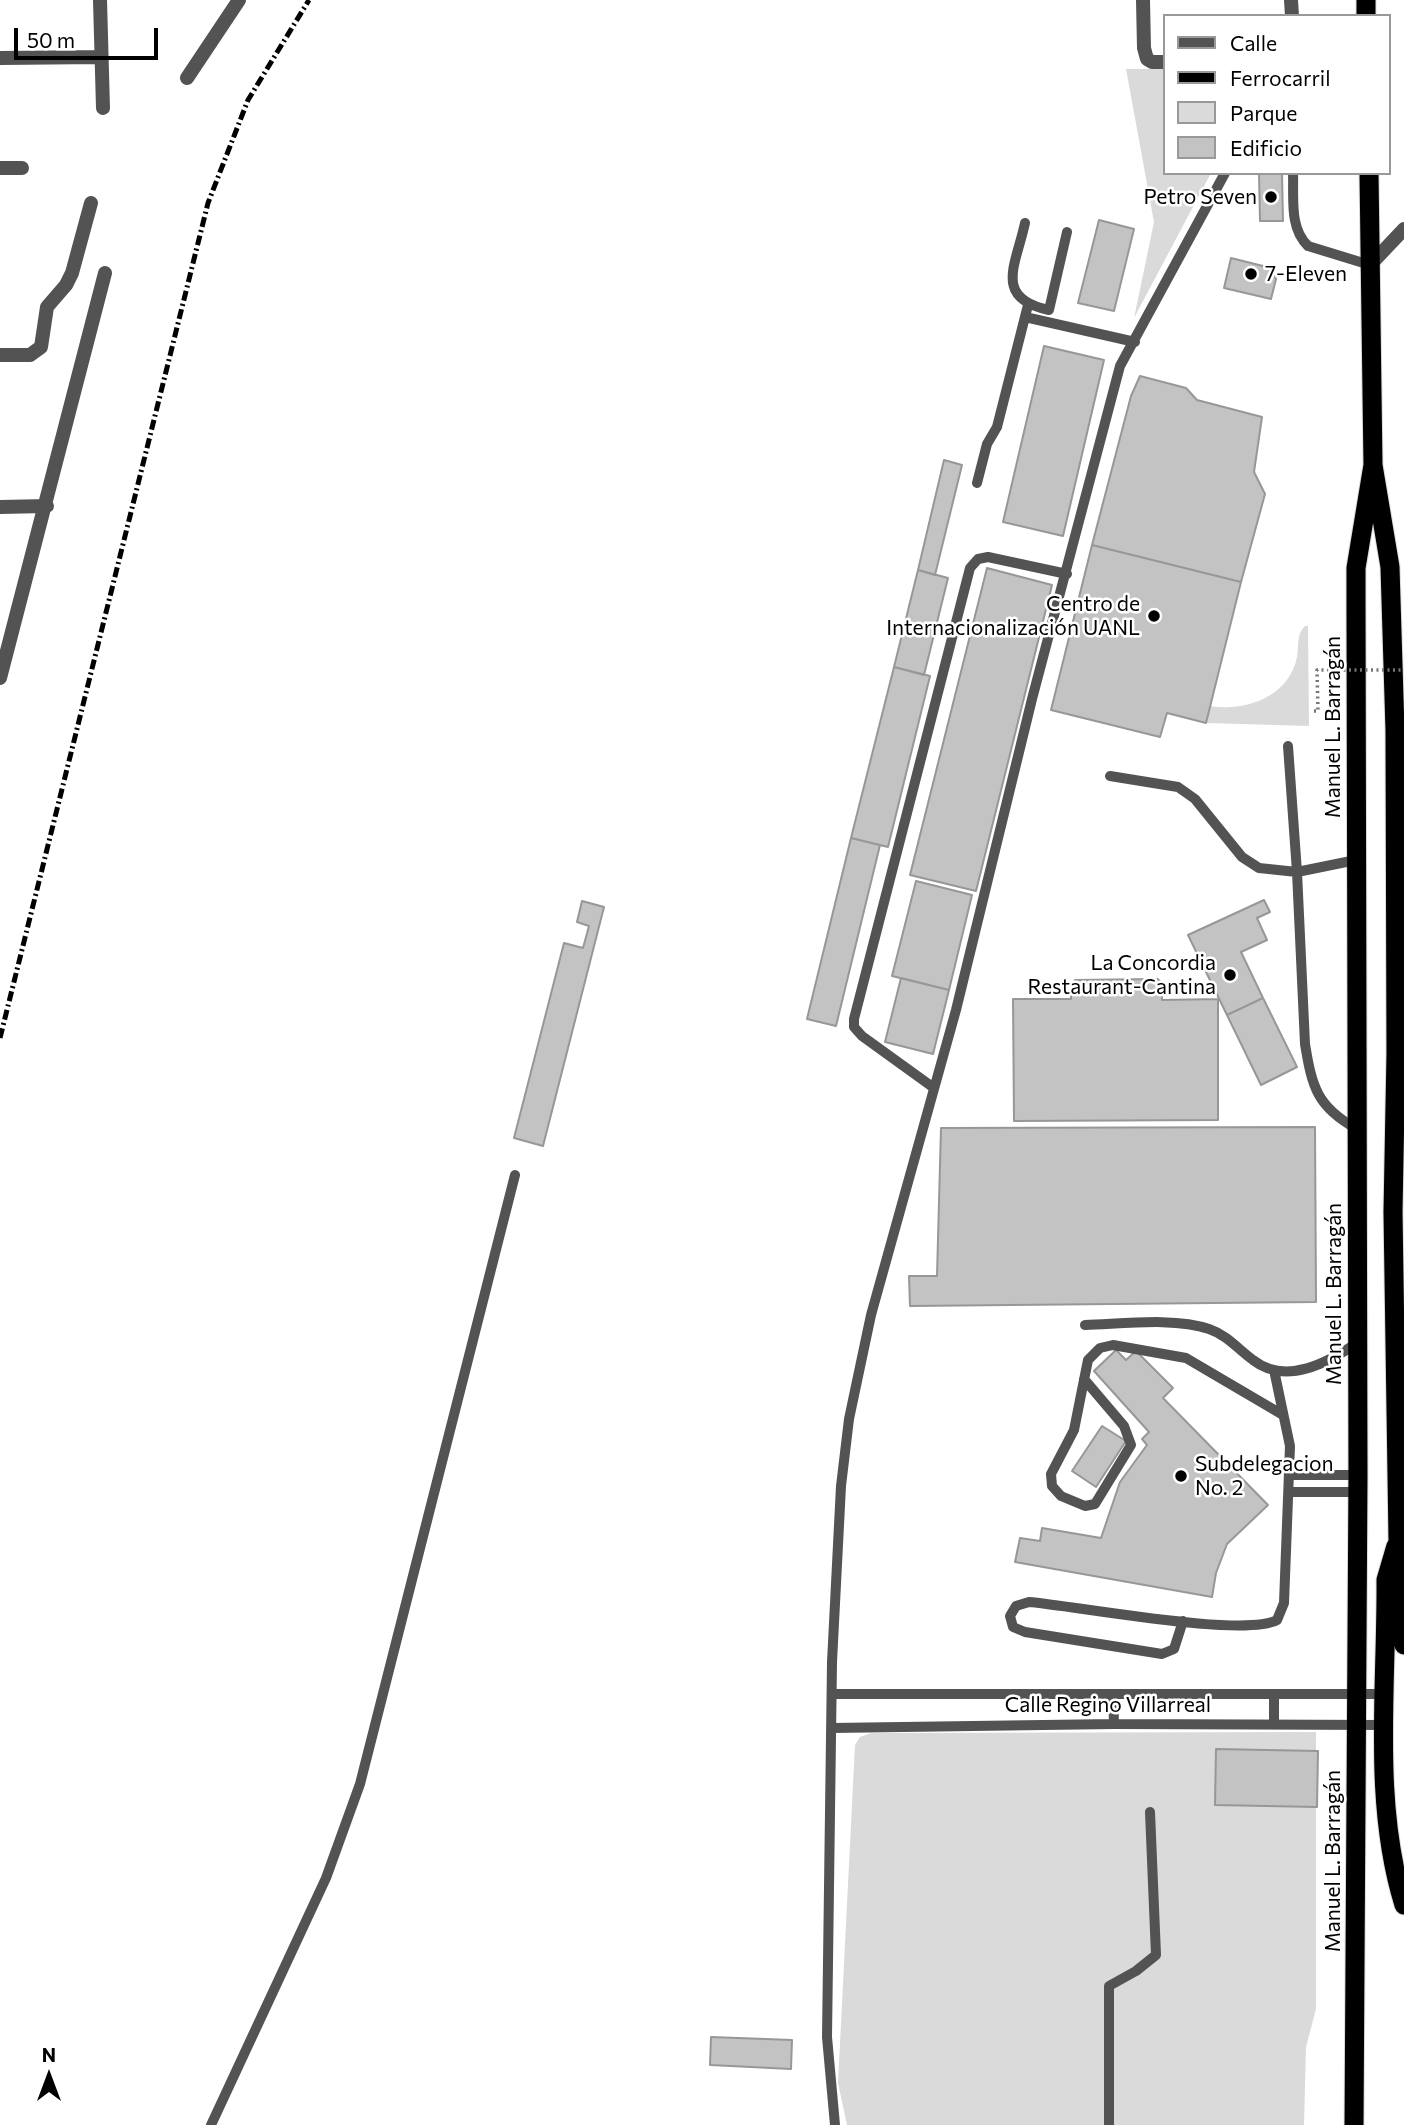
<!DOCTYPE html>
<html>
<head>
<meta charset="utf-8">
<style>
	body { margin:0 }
	#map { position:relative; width:1404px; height:2125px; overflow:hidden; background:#fff; font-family:Commissioner,sans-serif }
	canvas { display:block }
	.legend { position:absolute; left:1163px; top:14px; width:228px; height:161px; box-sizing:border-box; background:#fff; border:2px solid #999; margin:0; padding:9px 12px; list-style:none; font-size:21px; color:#000 }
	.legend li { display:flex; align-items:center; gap:14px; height:35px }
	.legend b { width:35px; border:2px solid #999 }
	.north { position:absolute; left:14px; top:2041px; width:70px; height:70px; -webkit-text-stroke:5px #fff; paint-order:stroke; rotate:0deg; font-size:19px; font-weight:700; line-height:28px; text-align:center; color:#000 }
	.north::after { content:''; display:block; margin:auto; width:24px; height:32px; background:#000; clip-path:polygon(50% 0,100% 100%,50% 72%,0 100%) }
	.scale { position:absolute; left:14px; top:28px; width:144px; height:32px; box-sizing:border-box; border:4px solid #000; border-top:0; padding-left:9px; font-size:21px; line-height:24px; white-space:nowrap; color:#000; -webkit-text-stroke:5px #fff; paint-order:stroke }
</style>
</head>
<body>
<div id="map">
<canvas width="1404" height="2125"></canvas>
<ul class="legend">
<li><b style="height:9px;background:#535353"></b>Calle</li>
<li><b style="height:9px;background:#000"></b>Ferrocarril</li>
<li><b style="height:19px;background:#dadada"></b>Parque</li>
<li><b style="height:19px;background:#c3c3c3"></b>Edificio</li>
</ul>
<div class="north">N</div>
<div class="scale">50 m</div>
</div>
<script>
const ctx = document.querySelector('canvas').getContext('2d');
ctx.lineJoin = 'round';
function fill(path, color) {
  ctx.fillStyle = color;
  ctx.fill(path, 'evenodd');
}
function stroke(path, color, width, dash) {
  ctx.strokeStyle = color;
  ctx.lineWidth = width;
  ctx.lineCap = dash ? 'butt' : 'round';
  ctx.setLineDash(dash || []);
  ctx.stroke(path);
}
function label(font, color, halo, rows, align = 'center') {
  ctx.font = font + ' Commissioner,sans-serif';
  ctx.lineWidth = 5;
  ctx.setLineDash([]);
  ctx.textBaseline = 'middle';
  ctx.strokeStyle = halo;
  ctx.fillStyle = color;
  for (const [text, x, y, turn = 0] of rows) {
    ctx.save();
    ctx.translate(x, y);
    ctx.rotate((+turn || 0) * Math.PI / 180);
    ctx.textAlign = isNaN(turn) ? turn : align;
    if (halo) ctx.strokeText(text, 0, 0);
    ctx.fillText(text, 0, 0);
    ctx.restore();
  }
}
fill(new Path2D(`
	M1126 69H1164V173H1211L1134 318 1154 222Z
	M1305 626H1308L1309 726 1206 723 1210 706C1245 712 1289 697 1297 657 1299 646 1296 635 1305 626Z
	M1316 1732V2009L1306 2047 1304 2125H847L838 2083 855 1745 860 1737 871 1733Z`), '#dadada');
const building = new Path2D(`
	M1282 173 1283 221H1260L1259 174Z
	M1099 220 1134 229 1114 311 1078 303Z
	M1231 258 1271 268 1276 279 1271 299 1224 288Z
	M1044 346 1104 360 1063 536 1003 522Z
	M1140 376 1186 388 1197 400 1262 417 1254 472 1265 494 1241 582 1092 545 1131 396Z
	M944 460 962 465 935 575 918 570Z
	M1092 545 1241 582 1206 723 1167 713 1160 737 1051 710Z
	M987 568 1052 585 976 891 910 875Z
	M918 570 948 578 924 675 894 667Z
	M894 667 930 676 888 847 851 838Z
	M851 838 880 845 836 1026 807 1019Z
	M916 881 972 895 949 990 892 976Z
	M1264 900 1270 912 1257 918 1267 940 1241 952 1263 998 1227 1015 1188 935Z
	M582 901 604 907 543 1146 514 1138 564 943 583 948 589 926 577 922Z
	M901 978 949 990 933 1054 885 1042Z
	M1158 979 1162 984V1000L1218 999V1120L1014 1121 1013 999H1071V985L1075 980Z
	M1263 998 1297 1067 1261 1085 1227 1015Z
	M1315 1127 1316 1302 910 1306 909 1276H937L941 1128Z
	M1116 1350 1126 1360 1136 1351 1173 1388 1163 1398 1268 1505 1227 1544 1216 1573 1212 1597 1015 1562 1020 1538 1040 1541 1042 1528 1101 1538 1120 1482 1147 1445 1142 1439 1149 1432 1094 1371Z
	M1102 1426 1126 1441 1096 1487 1072 1471Z
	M1216 1749 1318 1751 1317 1807 1215 1805Z
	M711 2037 792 2040 791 2069 710 2065Z`);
fill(building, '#c3c3c3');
stroke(building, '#979797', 2);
const trunk = new Path2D(`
	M1366 0V16
	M1369 173 1373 465 1390 567 1395 730 1396 1053 1393 1212 1398 1540 1404 1645
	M1396 1546 1386 1580C1387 1687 1372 1802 1404 1905
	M1354 2125 1358 1475 1356 607V568L1373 465`);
stroke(trunk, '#dbdbdb', 21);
stroke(new Path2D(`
	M1293 173C1294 198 1289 228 1308 246L1370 265
	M1025 223C1016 265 993 298 1049 310L1067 232
	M1025 317 1135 342
	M977 483 987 444 997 427 1028 305
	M1110 776 1178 787 1195 799 1242 857 1259 868 1297 872 1288 746
	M1356 860 1297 872 1305 1044C1312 1087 1317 1107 1357 1129
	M934 1088 862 1036 854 1027V1019L970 568 978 559 988 557 1067 574
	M1085 1325C1121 1324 1175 1317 1209 1329 1227 1335 1239 1350 1253 1360 1286 1386 1329 1362 1357 1343
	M1084 1379 1124 1426 1131 1445 1095 1504 1085 1506 1061 1496 1052 1486 1051 1474 1074 1430 1088 1360 1100 1348 1113 1345 1186 1358 1283 1415
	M1289 1475H1358
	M1289 1492H1358
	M1183 1621 1174 1649 1162 1654 1025 1632 1013 1627 1010 1616 1016 1606 1029 1602C1077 1606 1243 1638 1277 1620L1284 1603 1290 1446 1274 1370
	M832 1694H1386
	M1113 1694 1114 1724
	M1274 1724V1694
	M832 1728 1114 1724 1385 1725
	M211 2125 326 1878 360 1784 515 1175
	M835 2125 827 2037 832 1662 841 1486 849 1419 871 1315 956 1010 1032 699 1120 366 1225 173
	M1109 2125V1986L1136 1971 1156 1955 1150 1812`), '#535353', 10);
stroke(new Path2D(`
	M100 0 103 108
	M1143 0 1144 48 1147 59 1152 62H1164
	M1291 0 1292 16
	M0 58 101 57
	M187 78 239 0
	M0 168H22
	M1370 265 1404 229
	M0 355H30L41 347 47 307 66 285 72 273 91 203
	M0 507 47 506
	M0 678 105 273`), '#535353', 14);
stroke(trunk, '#000', 19);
stroke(new Path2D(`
	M0 1038 208 203 248 100 309 0`), '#000', 5, [10, 3.5, 2, 3.5]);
stroke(new Path2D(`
	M1314 711H1318L1317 670H1404`), '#757575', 3.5, [2, 3.5]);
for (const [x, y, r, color] of [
	[1271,197,7,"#000"],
	[1251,274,7,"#000"],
	[1154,616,7,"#000"],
	[1230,975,7,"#000"],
	[1181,1476,7,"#000"]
]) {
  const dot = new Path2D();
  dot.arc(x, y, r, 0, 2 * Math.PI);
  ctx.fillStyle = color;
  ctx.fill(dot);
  stroke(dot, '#fff', 2.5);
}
label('21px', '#000', '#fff', [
	["Petro Seven",1257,197],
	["7-Eleven",1265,274,"left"],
	["Centro de",1140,604],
	["Internacionalización UANL",1140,628],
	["La Concordia",1216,963],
	["Restaurant-Cantina",1216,987],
	["Subdelegacion",1195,1464,"left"],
	["No. 2",1195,1488,"left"]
], 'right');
label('21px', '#000', '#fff', [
	["Manuel L. Barragán",1333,727,-90],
	["Manuel L. Barragán",1334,1294,-90],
	["Calle Regino Villarreal",1108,1705],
	["Manuel L. Barragán",1333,1861,-90]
]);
</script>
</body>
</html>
